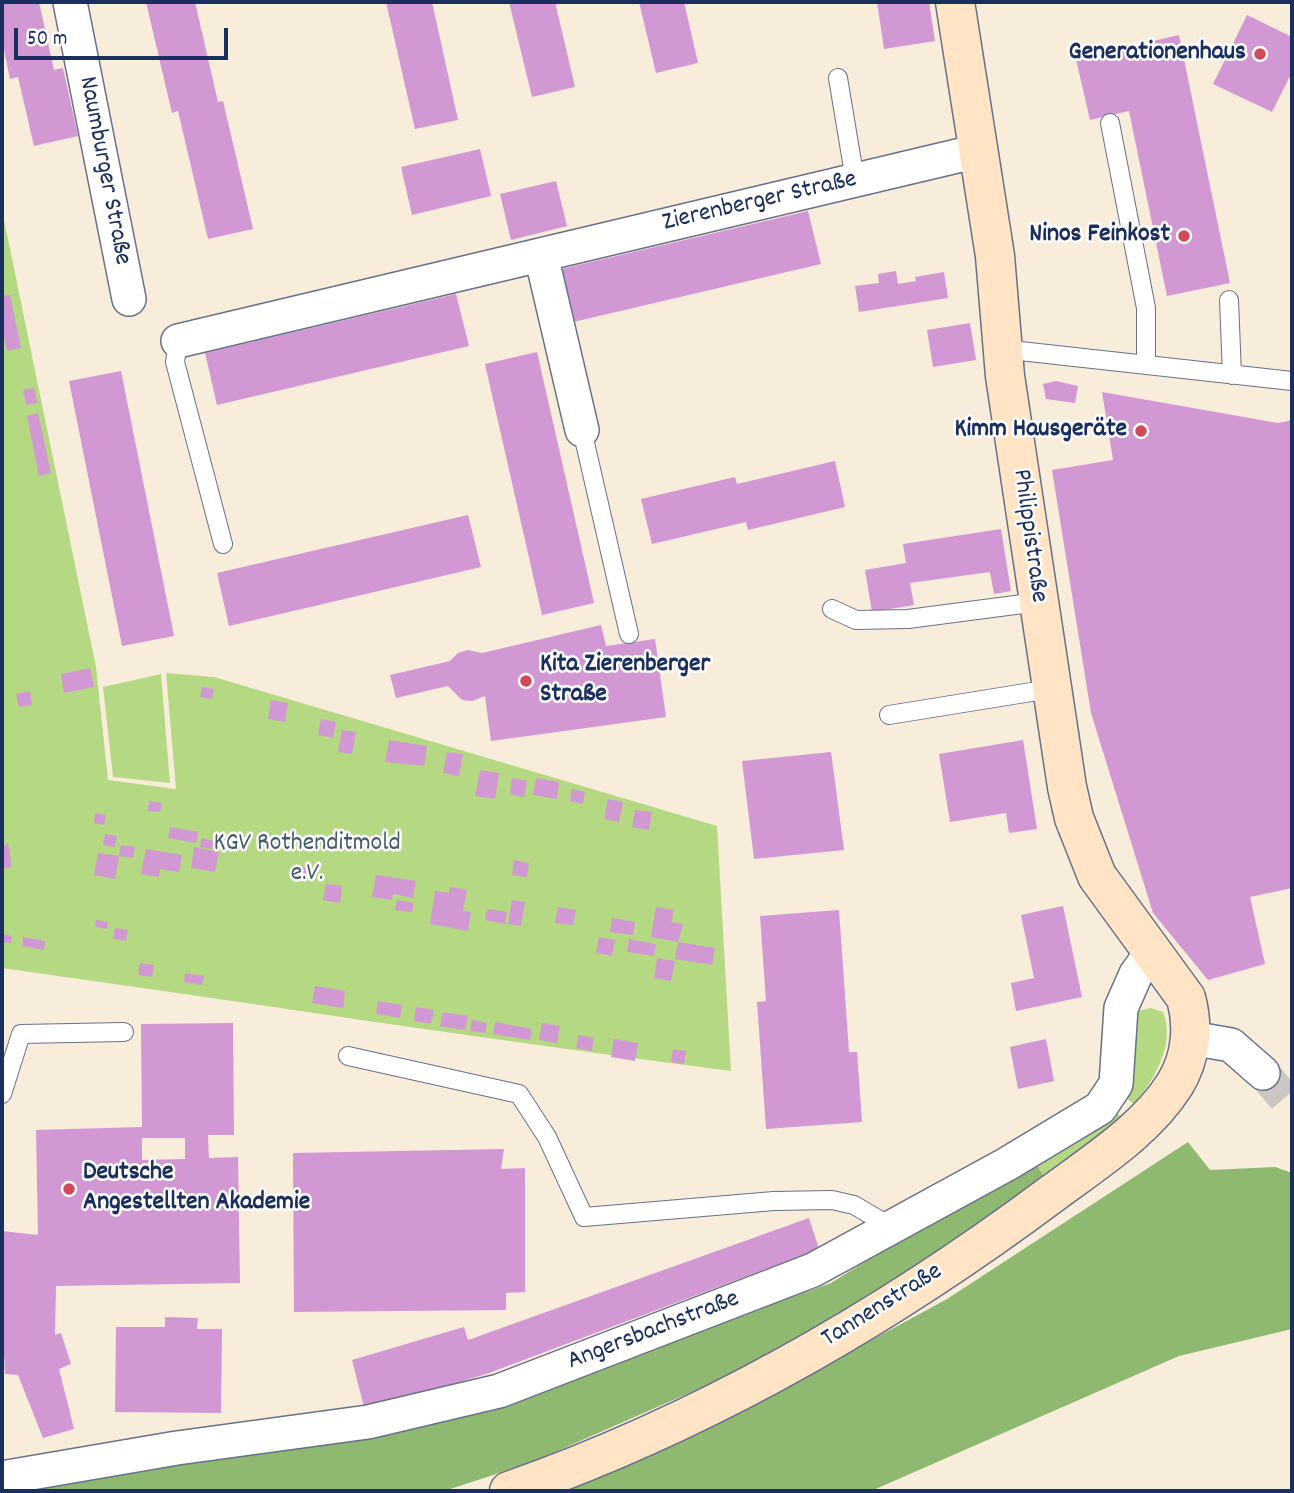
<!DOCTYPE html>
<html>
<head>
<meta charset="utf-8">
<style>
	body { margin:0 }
	#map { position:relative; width:1294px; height:1493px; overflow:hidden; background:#f8ecdb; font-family:Dekko,sans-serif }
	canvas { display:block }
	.frame { position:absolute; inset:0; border:4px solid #1b2f5e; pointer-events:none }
	.scale { position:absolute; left:14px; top:28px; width:214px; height:32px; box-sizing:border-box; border:4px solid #1b2f5e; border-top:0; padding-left:9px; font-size:21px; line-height:24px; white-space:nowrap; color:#1b2f5e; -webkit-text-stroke:5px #fff; paint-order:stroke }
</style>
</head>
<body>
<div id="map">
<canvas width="1294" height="1493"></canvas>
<div class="frame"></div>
<div class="scale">50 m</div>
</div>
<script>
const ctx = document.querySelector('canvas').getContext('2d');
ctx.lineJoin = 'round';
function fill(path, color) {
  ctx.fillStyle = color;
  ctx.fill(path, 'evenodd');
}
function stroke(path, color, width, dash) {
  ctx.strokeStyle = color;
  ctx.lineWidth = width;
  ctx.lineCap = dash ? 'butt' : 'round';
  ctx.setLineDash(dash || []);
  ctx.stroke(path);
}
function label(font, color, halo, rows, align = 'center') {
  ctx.font = font + ' Dekko,sans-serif';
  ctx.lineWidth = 5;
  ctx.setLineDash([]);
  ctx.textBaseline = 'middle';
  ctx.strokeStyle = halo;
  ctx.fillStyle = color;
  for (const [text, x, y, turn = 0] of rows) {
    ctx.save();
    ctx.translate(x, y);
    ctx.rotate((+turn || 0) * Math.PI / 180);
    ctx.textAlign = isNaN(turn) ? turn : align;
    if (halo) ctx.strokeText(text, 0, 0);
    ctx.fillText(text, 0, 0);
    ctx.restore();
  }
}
fill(new Path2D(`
	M2 210 96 667 108 780 176 789 166 673 214 677 717 826 731 1071C488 1040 245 1002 2 968Z
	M161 674 170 783 113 777 103 687Z
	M1151 1008 1163 1012C1176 1044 1154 1080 1134 1104L1125 1097 1133 1018 1138 1011Z
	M1114 1111 1123 1118 1046 1180 1037 1165Z`), '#b4d982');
fill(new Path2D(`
	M1188 1142 1210 1170 1275 1167 1292 1173V1329L1179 1356 871 1491H558L730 1417 947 1299Z
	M1037 1165 1046 1180 877 1293 721 1379 530 1463 444 1491H2L499 1402 831 1283 893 1244Z`), '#8fb970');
fill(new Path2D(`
	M2 2H39L54 70 63 68 78 136 34 146 18 77 10 79 2 40Z
	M146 2H195L218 102 223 101 253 229 208 239 178 111 172 113Z
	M386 2H432L458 120 415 129Z
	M509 2H555L575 87 532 97Z
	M639 2H684L698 63 656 73Z
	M877 2H929L935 41 884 49Z
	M1247 15 1292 37V72L1272 112 1213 84Z
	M1179 35 1230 283 1167 296 1129 111 1090 120 1076 59Z
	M480 149 491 196 412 215 401 167Z
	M556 181 567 226 511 240 500 194Z
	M808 211 821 264 569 323 557 270Z
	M896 271 898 284 916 281 915 277 944 272 948 298 859 312 855 286 879 283 878 274Z
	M456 294 469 346 217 405 205 353Z
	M10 295 21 348 7 351 2 327V296Z
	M970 323 976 360 933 367 927 330Z
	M537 352 594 603 542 615 485 364Z
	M121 371 174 636 122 646 69 381Z
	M1056 381 1078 386 1075 403 1046 399 1043 384Z
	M34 388 37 403 26 405 23 390Z
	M1102 392 1278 423 1292 420V888L1250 897 1265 964 1208 980 1153 913 1091 713 1052 470 1113 460Z
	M38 413 51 473 39 476 27 416Z
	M835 461 845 507 748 530 746 522 652 544 641 499 735 477 737 484Z
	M468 515 481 567 229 626 217 573Z
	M1001 529 1011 591 994 594 990 572 910 583 914 605 872 612 865 570 906 563 903 544Z
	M601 625 606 646 655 639 666 717 491 741 485 696 472 701 462 700 448 686 396 698 390 675 450 661 458 653 468 650 482 653Z
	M90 668 94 687 64 693 61 674Z
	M202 687 214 689 212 699 200 697Z
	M30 691 32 705 19 707 16 694Z
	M271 700 288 703 285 722 268 719Z
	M321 719 336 722 333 738 318 735Z
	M342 730 356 732 352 754 338 752Z
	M389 740 427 746 424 766 385 762Z
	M1023 740 1037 829 1009 833 1006 813 950 822 939 754Z
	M447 752 463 754 459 776 443 773Z
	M831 752 844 850 754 859 742 761Z
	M480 770 499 773 495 799 475 796Z
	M512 778 527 781 524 797 510 794Z
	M536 778 559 782 557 799 533 795Z
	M572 789 585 792 583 804 570 801Z
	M608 799 623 802 619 822 604 819Z
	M149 801 162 803 160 812 148 811Z
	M635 810 652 812 649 830 632 827Z
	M95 813 106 815 104 825 94 823Z
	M170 827 198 832 196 843 168 838Z
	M105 834 117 836 115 847 103 845Z
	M201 838 215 841 213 849 200 847Z
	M8 844 12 867 2 869V846Z
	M121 845 135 847 133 858 119 856Z
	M194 847 219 852 215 872 191 868Z
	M146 849 182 855 179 872 160 869 159 877 141 874Z
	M98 853 119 856 115 879 94 875Z
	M514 860 529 863 527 877 512 875Z
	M294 865 312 868 310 877 293 873Z
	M376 875 416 881 413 898 393 894 392 900 372 897Z
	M326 884 342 886 340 903 323 900Z
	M450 887 467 890 463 911 471 912 468 931 430 924 435 891 449 893Z
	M397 900 414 903 412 912 395 910Z
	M512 900 525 902 521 926 508 924Z
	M1063 906 1082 997 1016 1011 1011 983 1034 978 1021 915Z
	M558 907 576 910 573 925 555 923Z
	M656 907 674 910 671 922 683 924 678 942 651 937Z
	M487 909 507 912 505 924 485 920Z
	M839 910 849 1052H857L862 1122 766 1129 757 1002 766 1001 760 916Z
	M612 918 635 922 633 935 610 932Z
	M96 920 108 922 107 929 95 927Z
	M115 928 128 930 126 941 113 939Z
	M3 934 12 936 11 943 2 942Z
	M23 937 45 941 44 950 22 946Z
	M599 937 615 940 612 956 596 953Z
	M629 939 656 944 654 956 627 952Z
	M678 942 715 948 712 965 675 959Z
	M657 958 675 961 671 981 654 978Z
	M140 963 154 965 152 977 138 975Z
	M185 973 204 976 202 985 184 982Z
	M315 986 345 991 343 1008 312 1003Z
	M378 1001 402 1005 400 1018 376 1014Z
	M416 1007 434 1010 431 1024 414 1021Z
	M443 1012 468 1016 465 1030 440 1026Z
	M472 1020 487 1023 485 1033 470 1031Z
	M495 1022 532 1029 530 1040 493 1034Z
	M233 1023 234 1135H208L209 1158 238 1157 240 1283 56 1286 55 1335 61 1333 71 1364 59 1369 74 1429 43 1438 18 1375 5 1374 2 1317V1231L38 1235 36 1130 142 1127 141 1024ZM142 1138H185V1159L142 1160Z
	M542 1023 560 1026 557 1043 539 1040Z
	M579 1035 594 1038 592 1051 576 1048Z
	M614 1039 638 1043 635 1061 611 1057Z
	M1046 1039 1054 1081 1018 1089 1010 1047Z
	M673 1049 686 1051 684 1064 671 1062Z
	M504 1149 501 1169 525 1168V1292L506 1293V1310L294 1312 293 1153Z
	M809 1218 819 1249 489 1373 365 1411 352 1360 464 1327 468 1340Z
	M165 1317 198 1318 197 1329H222L221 1413 115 1412 116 1327H165Z`), '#d198d4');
stroke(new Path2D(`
	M1263 1073 1292 1107`), '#ccc6c2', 33, [33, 17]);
const lane = new Path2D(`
	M838 78 855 180
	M1110 123 1146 308V365
	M1229 300 1232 375
	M178 341 175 362 223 544
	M1002 349 1292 381
	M582 430 629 634
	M832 609 856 620 908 619 1038 602
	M889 715 1050 689
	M348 1056 519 1094 547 1137 584 1217 774 1201 832 1200 854 1205 893 1228
	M2 1094 21 1034 124 1032`);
const street = new Path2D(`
	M70 2 129 299
	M541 255 582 430
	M178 341 978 151
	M1191 1038 1231 1045 1263 1073
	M2 1478 177 1448 368 1422 499 1391 813 1270 1007 1164 1100 1108 1116 1084 1121 1008 1136 974 1152 952`);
const secondary = new Path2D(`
	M509 1491C705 1422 887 1317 1053 1193 1095 1162 1147 1129 1175 1084 1191 1058 1194 1027 1186 998L1097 876 1074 818 1067 787 1005 376 995 256 955 2`);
stroke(lane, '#68718a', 20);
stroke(street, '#68718a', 36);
stroke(secondary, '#68718a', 41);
stroke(lane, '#fff', 18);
stroke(street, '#fff', 33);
stroke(secondary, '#ffe4c6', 38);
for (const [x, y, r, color] of [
	[1260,54,7,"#d1495b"],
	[1184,236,7,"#d1495b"],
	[1141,431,7,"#d1495b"],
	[526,681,7,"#d1495b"],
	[69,1189,7,"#d1495b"]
]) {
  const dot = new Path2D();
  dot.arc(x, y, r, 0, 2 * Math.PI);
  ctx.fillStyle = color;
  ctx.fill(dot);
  stroke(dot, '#fff', 2.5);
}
label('bold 26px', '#1b2f5e', '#fff', [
	["Generationenhaus",1246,54],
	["Ninos Feinkost",1170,236],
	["Kimm Hausgeräte",1127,431],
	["Kita Zierenberger",540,666,"left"],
	["Straße",540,696,"left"],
	["Deutsche",83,1174,"left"],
	["Angestellten Akademie",83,1204,"left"]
], 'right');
label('26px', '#1b2f5e', '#fff', [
	["Naumburger Straße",103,171,79],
	["Zierenberger Straße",760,203,-13],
	["Philippistraße",1028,536,82],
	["Tannenstraße",883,1307,-32],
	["Angersbachstraße",654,1332,-21]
]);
label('26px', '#415a67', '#fff', [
	["KGV Rothenditmold",307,845],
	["e.V.",307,875]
]);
</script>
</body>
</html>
